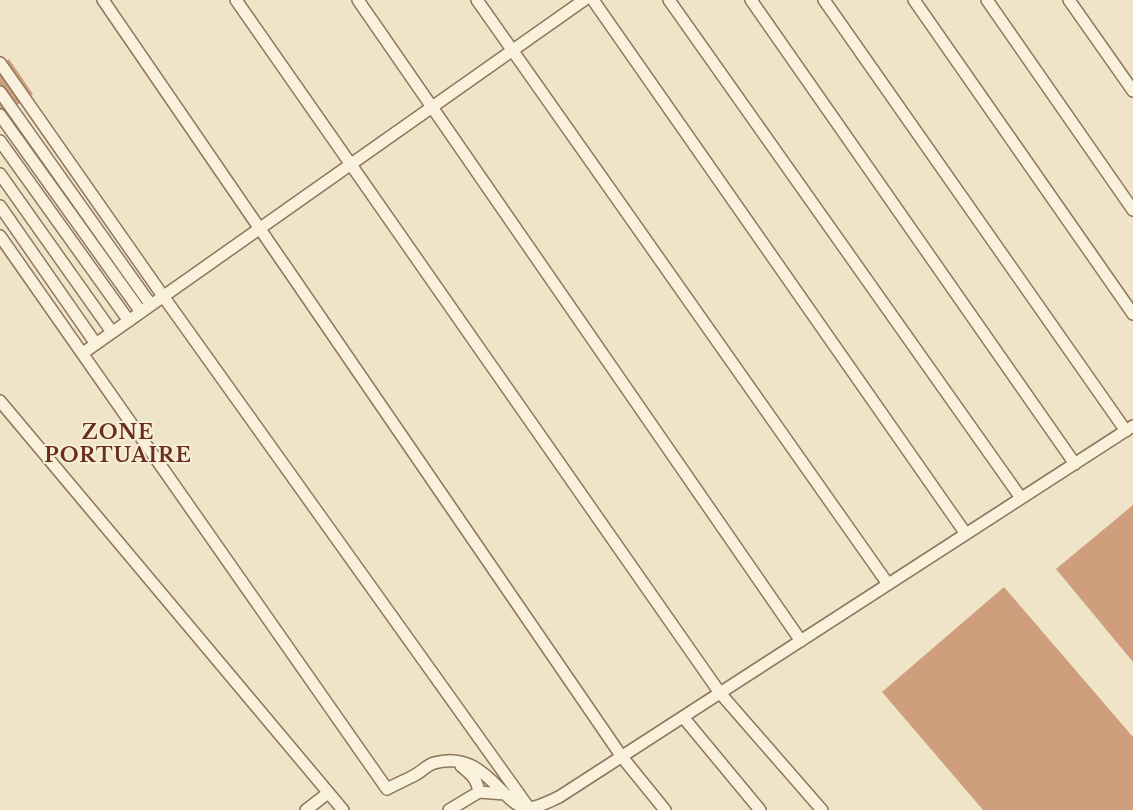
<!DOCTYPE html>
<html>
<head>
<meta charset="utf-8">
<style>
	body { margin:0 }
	canvas { display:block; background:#f0e4c8 }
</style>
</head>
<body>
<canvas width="1133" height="810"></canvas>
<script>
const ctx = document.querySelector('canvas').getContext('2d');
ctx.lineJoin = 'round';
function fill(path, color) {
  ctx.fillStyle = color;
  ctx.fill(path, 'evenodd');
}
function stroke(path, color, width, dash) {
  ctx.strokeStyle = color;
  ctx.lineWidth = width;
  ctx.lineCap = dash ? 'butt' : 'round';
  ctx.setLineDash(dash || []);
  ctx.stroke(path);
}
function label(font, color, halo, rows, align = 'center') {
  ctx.font = font + ' "Libre Baskerville",serif';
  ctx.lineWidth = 4;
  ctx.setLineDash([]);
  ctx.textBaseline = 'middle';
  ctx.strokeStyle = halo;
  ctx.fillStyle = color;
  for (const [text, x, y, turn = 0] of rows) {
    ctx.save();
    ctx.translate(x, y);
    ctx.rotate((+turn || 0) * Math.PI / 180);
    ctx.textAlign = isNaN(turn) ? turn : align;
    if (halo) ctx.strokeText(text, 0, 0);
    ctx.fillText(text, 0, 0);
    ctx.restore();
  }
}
fill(new Path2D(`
	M9 59 33 94 0 117V66Z
	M1133 505V662L1056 569Z
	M1004 587 1133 737V810H983L882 692Z`), '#cf9f7d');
const lane = new Path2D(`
	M103 0 622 757 665 810
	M236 0 720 693 822 810
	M358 0 801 641
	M477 0 888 584
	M593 0 966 534
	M669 0 1021 498
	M751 0 1075 464
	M824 0 1126 431
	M914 0 1133 314
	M987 0 1133 210
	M1069 0 1133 91
	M0 63 163 296 529 808
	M0 92 151 305
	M0 115 141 312
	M0 141 129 321
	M0 174 112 332
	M0 206 96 344
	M0 236 387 789C396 784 406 780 415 775 421 772 427 765 434 763 487 748 503 810 530 808 539 807 550 801 559 797L1133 426
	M83 353 584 0
	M0 401 343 810
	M683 717 760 810
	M461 766C471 774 477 779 479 792
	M306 810 328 793
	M449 810 479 792 505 794`);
stroke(lane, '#8d765c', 14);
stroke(lane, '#faf1dc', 11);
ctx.letterSpacing = '1px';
label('bold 20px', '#6b2e1e', '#f7eed8', [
	["ZONE",118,433],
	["PORTUAIRE",118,456]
]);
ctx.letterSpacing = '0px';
</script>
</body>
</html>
